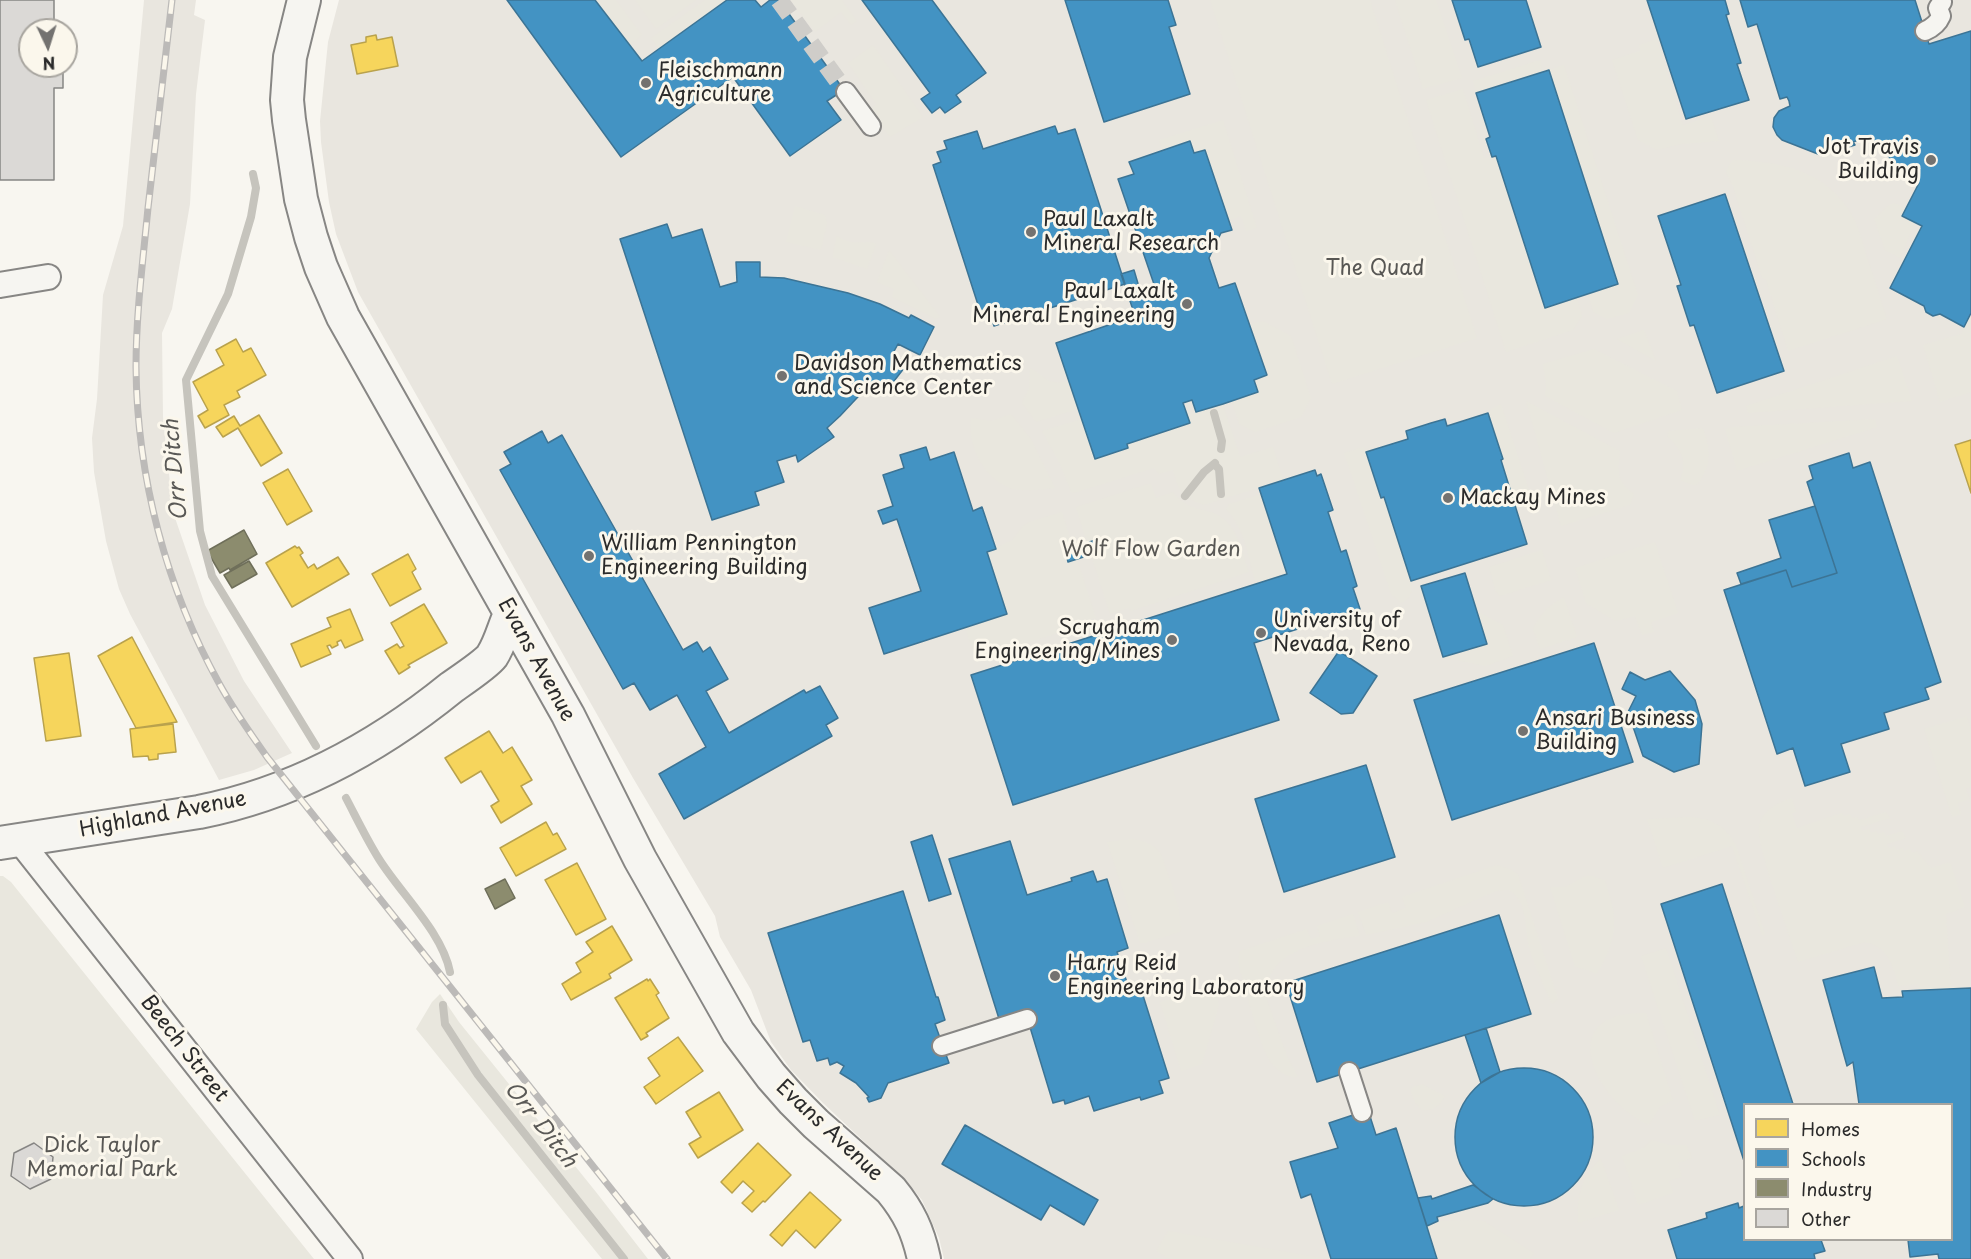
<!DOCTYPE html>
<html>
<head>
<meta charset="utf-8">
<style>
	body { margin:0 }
	#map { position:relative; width:1971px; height:1259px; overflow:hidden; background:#f8f6f0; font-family:"Playpen Sans",sans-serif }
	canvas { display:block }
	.legend { position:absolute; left:1743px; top:1103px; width:210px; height:138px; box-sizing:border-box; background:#fbf7ec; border:2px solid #a8a59f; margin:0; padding:8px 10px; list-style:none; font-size:18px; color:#2b2b2b }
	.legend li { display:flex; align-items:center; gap:12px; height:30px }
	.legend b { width:30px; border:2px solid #a8a59f }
	.north { position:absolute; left:18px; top:18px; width:60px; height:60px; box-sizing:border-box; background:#fbf7ec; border:2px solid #a8a59f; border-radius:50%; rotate:176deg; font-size:16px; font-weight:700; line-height:24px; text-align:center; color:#2b2b2b }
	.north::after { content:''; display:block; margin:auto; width:21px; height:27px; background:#737270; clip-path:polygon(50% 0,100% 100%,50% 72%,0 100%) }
</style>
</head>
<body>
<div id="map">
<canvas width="1971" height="1259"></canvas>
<ul class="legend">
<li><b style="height:16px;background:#f6d55c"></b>Homes</li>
<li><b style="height:16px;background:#4393c3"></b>Schools</li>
<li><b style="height:16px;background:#8c8c6e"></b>Industry</li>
<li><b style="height:16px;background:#dbd9d6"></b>Other</li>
</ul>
<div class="north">N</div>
</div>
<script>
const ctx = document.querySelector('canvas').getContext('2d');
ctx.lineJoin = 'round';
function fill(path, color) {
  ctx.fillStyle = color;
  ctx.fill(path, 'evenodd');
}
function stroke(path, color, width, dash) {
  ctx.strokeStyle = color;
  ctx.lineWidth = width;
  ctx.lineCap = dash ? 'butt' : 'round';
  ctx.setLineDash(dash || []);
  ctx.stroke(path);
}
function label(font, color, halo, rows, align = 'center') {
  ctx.font = font + ' "Playpen Sans",sans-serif';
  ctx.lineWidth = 6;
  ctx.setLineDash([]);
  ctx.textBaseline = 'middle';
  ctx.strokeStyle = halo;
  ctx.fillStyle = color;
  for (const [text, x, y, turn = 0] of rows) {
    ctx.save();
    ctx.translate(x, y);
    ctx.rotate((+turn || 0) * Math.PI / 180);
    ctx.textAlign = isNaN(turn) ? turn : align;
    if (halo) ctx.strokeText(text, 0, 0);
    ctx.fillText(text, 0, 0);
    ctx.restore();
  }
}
fill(new Path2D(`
	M144 0H196L194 15 205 20 196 94 190 204 172 309 162 333 163 417 173 512 205 605 244 681 292 753 254 770 219 780 130 614 119 589 106 541 94 472 92 438 97 399 103 295 123 226Z
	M339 0H1971V1259H944L939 1238 922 1200 906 1181 823 1103 791 1070 771 1042 751 990 720 937 715 916 633 778 358 292 336 234 329 202 321 142 320 121 328 42ZM1744 1104H1952V1240H1744Z`), '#e9e6df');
fill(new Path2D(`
	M595 0H616L642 35 629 46Z
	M635 0H696L656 29Z
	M705 0H727L659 49 651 38Z
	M791 0H842L857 21 851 25 841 12 815 32Z
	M1210 0H1370L1477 338 1332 384Z
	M1395 0H1436L1462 78 1423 89Z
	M1657 39 1683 125 1711 116 1719 141 1682 144 1657 150 1638 140 1612 60 1640 51 1639 45Z
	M873 45 923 117 890 137 870 110 876 104 848 63Z
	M1540 60 1542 71 1476 93 1473 81Z
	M1564 65 1638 295 1629 313 1607 319 1593 312 1588 294 1618 284 1549 70Z
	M1463 89 1484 158 1496 156 1545 307 1577 297 1582 316 1573 330 1506 352 1426 100Z
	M1223 120 1257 228 1246 231 1241 216 1229 220 1205 150 1194 153 1190 141 1163 151 1159 140Z
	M1732 160C1785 161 1834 173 1857 225L1887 319 1788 351 1766 280 1762 278 1733 187 1726 172Z
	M1895 203 1906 209 1902 216 1915 222 1900 258 1885 250 1874 219 1889 205Z
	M795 206 825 215 827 224 821 250 786 242Z
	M837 236C856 248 863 239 876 244L867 269 832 257Z
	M889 250 938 314 940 317 936 319 892 297 894 289 877 282Z
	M1971 313V392L1940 402 1923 345 1961 334Z
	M1263 321 1291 336 1311 398 1301 417 1255 432 1239 424 1232 401 1258 392 1254 380 1267 375 1249 325Z
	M1644 330 1656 361 1617 339Z
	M1594 349 1677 391 1682 410 1614 433 1545 396 1546 385 1543 364Z
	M1897 356 1912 401 1748 413 1746 406Z
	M1030 368C1047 377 1047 386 1069 381L1078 409 1036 422 1022 403 1029 388Z
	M1526 401 1620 451C1618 472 1616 481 1634 494L1630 505 1561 526Z
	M1223 404 1240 457 1273 447 1283 480 1204 505C1185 499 1177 489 1173 470L1159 474 1154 468 1074 493 1071 492 1059 462 1042 431 1082 419 1096 459 1128 448 1127 444 1190 423 1187 415Z
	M1501 404 1529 490 1523 498 1514 502 1488 413 1491 409Z
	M1011 414 1031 439 1055 488C1042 489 1027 492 1013 489 984 480 967 446 971 418L992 421Z
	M1875 419 1877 427 1737 471 1725 429 1733 427Z
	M1703 428C1711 451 1712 463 1698 484L1693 485 1680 480C1688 461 1681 449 1667 436L1669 431Z
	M1364 447 1381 498 1384 497 1411 581C1412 593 1412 598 1401 603L1391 594 1344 453Z
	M1151 483 1156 498 1173 492C1187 509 1195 507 1214 513 1237 522 1242 552 1249 572L1131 611 1129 608 1110 614 1091 555 1099 552 1096 541 1087 543 1076 507Z
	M1261 494 1287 574 1256 584C1247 556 1247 532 1226 509L1229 504Z
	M1062 512 1073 547 1065 550 1068 561 1077 559 1096 618 1077 625V627L976 659 965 628 1007 614 987 552 1012 540 1023 526 1029 522Z
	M1655 542 1678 613 1651 622 1654 632 1642 635 1635 616 1616 621 1586 603 1575 568Z
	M1542 550 1551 580 1500 596 1495 590 1489 567Z
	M1564 597 1577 637 1540 649 1533 629C1541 613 1549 605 1564 597Z
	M1477 611 1503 625 1513 656 1485 666 1443 657 1487 644Z
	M1967 716 1971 729V787L1966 789 1970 799 1958 803 1961 814 1952 817 1924 729Z
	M1792 798 1796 812 1792 813 1797 828 1842 813 1844 816 1850 814 1852 818 1858 817 1859 820 1886 812 1890 818 1861 827 1862 831 1869 829 1871 833 1877 831 1878 834 1884 832 1886 836 1902 831 1906 838 1887 844 1888 848 1895 846 1896 850 1903 848 1904 851 1910 849 1912 853 1917 851 1931 868 1950 862 1965 907 1946 914 1951 988 1919 990 1918 984 1898 986C1893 965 1888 946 1865 942L1798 962C1791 938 1756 846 1759 827 1762 810 1777 803 1792 798Z
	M1690 817C1711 818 1726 826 1736 845L1765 934 1762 935 1732 846 1663 868 1647 819Z
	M1132 839C1146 841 1155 844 1162 856 1168 877 1184 912 1180 932L1144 943H1140L1107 842Z
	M1497 865 1510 869 1518 874 1558 999 1552 1004C1544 985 1535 967 1529 947 1525 931 1527 910 1517 897 1512 889 1505 889 1496 891L1426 922 1366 935 1358 912 1388 902 1392 913 1406 908 1402 897Z
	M0 876H3L11 882 314 1259H0Z
	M1585 876H1592L1605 880C1608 892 1614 906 1614 919 1615 937 1607 959 1596 974L1588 970 1575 967 1550 887H1565Z
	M1353 914 1360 936C1325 940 1260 950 1267 1000L1287 1056 1298 1077C1289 1078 1279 1072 1273 1065 1261 1053 1246 990 1240 971L1238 961 1240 951 1307 929 1311 939 1320 936 1317 926Z
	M1666 948 1720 1115 1695 1121 1641 956Z
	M1215 985 1219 1005 1202 1064 1181 1071 1160 1002Z
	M440 994 459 1022 596 1192 648 1259H602L416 1029 432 1002Z
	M1646 1013 1673 1100 1660 1107 1649 1125C1594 1101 1552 1010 1646 1013Z
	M1422 1084 1445 1096C1440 1106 1433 1111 1422 1110 1415 1103 1411 1098 1411 1088Z
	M1652 1140 1669 1145H1687L1692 1158 1678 1163 1682 1177 1669 1181 1673 1193 1638 1205 1622 1156 1643 1148Z
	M1601 1159 1619 1210 1578 1223C1577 1198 1580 1176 1601 1159Z
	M1475 1220 1484 1221 1534 1253 1530 1259H1437L1427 1226 1438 1221Z
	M1168 1231 1321 1258V1259H1170L1156 1251Z`), '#e9e7de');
const homes = new Path2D(`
	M376 35 377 40 392 37 398 66 357 74 351 45 366 42V37Z
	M236 339 243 352 251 348 266 375 237 391 240 397 224 405 229 415 205 428 198 416 208 410 193 382 224 365 216 350Z
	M259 415 282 453 261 466 238 428 223 437 216 427 234 416 240 426Z
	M1971 440V493L1955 445Z
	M288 469 312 511 287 525 263 483Z
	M295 546 297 548 299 547 303 553 300 555 308 568 314 564 317 569 338 557 349 574 292 607 266 563Z
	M408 554 416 569 412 572 421 589 390 606 372 574Z
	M424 604 447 643 408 665 410 667 399 674 385 651 397 644 400 648 404 646 391 623Z
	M350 609 363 640 345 648 341 640 337 642 338 645 332 648 330 645 327 646 331 654 301 667 291 644 331 627 327 618Z
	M132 637 177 722 136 728 98 656Z
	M69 653 81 736 46 741 34 658Z
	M173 724 176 752 158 754V759L149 760 148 756 133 757 130 729Z
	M489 731 503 753 512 747 532 780 521 786 532 804 501 823 491 806 499 801 481 771 461 783 445 758Z
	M546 822 553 835 557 833 566 849 516 876 500 848Z
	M577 863 606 919 576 935 545 880Z
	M612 926 632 960 609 974 611 978 571 1000 562 984 581 972 576 963 593 952 586 942Z
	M647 979 648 981 650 979 659 993 656 995 669 1018 646 1033 648 1036 641 1040 615 998Z
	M678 1037 703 1071 656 1104 644 1087 660 1076 648 1058Z
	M719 1092 743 1130 698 1158 689 1144 701 1137 686 1112Z
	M758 1143 791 1175 765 1202 763 1201 752 1212 742 1203 754 1191 743 1181 732 1193 721 1182Z
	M810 1192 841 1220 815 1248 796 1230 782 1246 770 1235Z`);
fill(homes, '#f6d55c');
stroke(homes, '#b9a24d', 1.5);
const schools = new Path2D(`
	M507 0H595L642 61 727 0H755L761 7 770 0H779L844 90 827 101 841 120 790 156 733 77 621 157Z
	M862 0H932L986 73 956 95 961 102 945 113 940 107 932 113 921 99 930 93Z
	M1065 0H1168L1176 25 1169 27 1190 94 1104 122Z
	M1452 0H1526L1541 47 1478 67 1469 39 1465 40Z
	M1647 0H1725L1729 14 1726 15 1741 63 1737 64 1749 100 1686 119Z
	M1740 0H1915L1929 44 1971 31V313L1964 327 1940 314 1933 316 1926 312 1924 306 1890 288 1922 226 1902 216 1919 183 1895 164 1886 153 1881 142 1875 144 1870 136 1853 142 1855 145 1831 152 1825 136 1823 156 1782 140 1777 135 1773 127 1774 118 1779 111 1790 106 1789 101 1787 97 1780 99 1757 24 1748 27Z
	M1549 70 1618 284 1545 308 1496 156 1492 157 1486 139 1490 137 1476 93Z
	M1055 126 1058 134 1075 129 1125 284 994 326 988 308 980 311 933 165 941 162 937 152 947 149 944 141 977 131 983 149Z
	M1190 141 1194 153 1205 150 1232 230 1221 233 1209 258 1219 288 1235 283 1267 375 1254 380 1258 392 1223 404 1196 412 1192 400 1183 403 1190 423 1127 444 1128 448 1095 459 1056 343 1135 316 1121 274 1134 270 1139 287 1152 298 1157 293 1118 179 1134 174 1129 162Z
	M1725 194 1784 371 1717 393 1694 325 1690 326 1677 286 1681 285 1658 216Z
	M667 224 672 238 702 229 720 287 737 282 736 262H760V277L784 278 848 293 880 304 909 318 911 315 934 327 920 355 898 344 892 355 908 363 884 394 871 383 840 416 827 428 834 437 798 462 796 455 777 461 784 482 755 492 759 505 712 520 620 239Z
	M1488 413 1503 459 1501 460 1527 544 1411 581 1384 497 1381 498 1366 452 1408 439 1406 431 1431 423 1445 419 1447 426Z
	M542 431 548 443 562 435 683 650 697 642 703 652 710 647 728 679 706 691 729 733 804 690 806 693 820 686 838 718 826 725 832 736 684 819 659 774 706 747 677 695 650 710 634 683 623 689 500 470 511 464 504 452Z
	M926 447 930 460 954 452 973 511 982 507 996 549 987 552 1007 614 884 654 869 608 921 591 897 519 883 524 878 511 893 506 883 475 904 468 900 455Z
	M1849 453 1853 468 1870 462 1941 682 1925 688 1929 699 1884 713 1889 729 1841 744 1850 772 1805 786 1793 748 1777 754 1724 590 1786 570 1792 587 1837 573 1807 482 1813 479 1809 466Z
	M1315 470 1317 476 1321 474 1333 510 1328 512 1341 552 1346 550 1357 586 1353 588 1360 609 1254 643 1279 720 1013 805 971 675 1287 574 1259 488Z
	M1815 506 1837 573 1792 587 1786 570 1741 584 1737 573 1781 558 1769 520Z
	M1096 540 1099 552 1068 562 1065 549Z
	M1465 573 1487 644 1443 657 1421 586Z
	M1594 643 1633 762 1452 820 1414 700Z
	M1339 651 1377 676 1353 713 1341 714 1310 693Z
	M1670 671 1695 700 1702 724 1699 764 1674 772 1643 756 1628 712 1636 696 1622 689 1630 672 1645 680Z
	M1366 765 1395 857 1284 892 1255 799Z
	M932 835 951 894 929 901 911 842Z
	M1010 841 1027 895 1072 881 1071 878 1093 871 1097 882 1107 879 1128 948 1117 952 1121 964 1130 992 1141 989 1169 1078 1159 1081 1163 1093 1141 1100 1140 1097 1094 1111 1089 1096 1065 1104 1064 1100 1053 1103 1026 1014 1000 1022 949 859Z
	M1722 884 1793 1104H1744V1161L1661 904Z
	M903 891 936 997H938L945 1020 935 1024 949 1063 888 1083 881 1098 869 1102 867 1098 869 1097 856 1083 840 1073 844 1066 837 1062 830 1065 828 1058 817 1061 810 1040 803 1042 768 933Z
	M1499 915 1531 1014 1317 1082 1286 983Z
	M1874 967 1882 998 1903 997 1902 991 1971 988V1259H1939L1938 1254 1910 1257 1908 1240H1952V1104H1859L1853 1062 1847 1066 1823 980Z
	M1486 1028 1500 1072 1481 1083 1465 1035Z
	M1455 1137a69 69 0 1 1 138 0a69 69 0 1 1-138 0Z
	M1368 1110 1376 1135 1396 1128 1437 1259H1331L1311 1194 1301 1198 1290 1162 1338 1148 1329 1123Z
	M965 1125 1098 1200 1084 1225 1050 1205 1041 1220 942 1164Z
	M1473 1185 1493 1199 1488 1203 1437 1217 1438 1221 1427 1226 1418 1198 1431 1196 1432 1199Z
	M1738 1203 1739 1208 1744 1206V1240H1821L1825 1251 1814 1254 1815 1259H1677L1668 1230 1707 1218 1706 1213Z`);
fill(schools, '#4393c3');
stroke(schools, '#3c7495', 1.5);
const industry = new Path2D(`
	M244 530 257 554 230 570 229 568 220 573 207 551Z
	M249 561 257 574 232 588 224 575Z
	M505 879 515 898 495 909 485 889Z`);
fill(industry, '#8c8c6e');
stroke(industry, '#6f6f5a', 1.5);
stroke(new Path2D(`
	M253 174 256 188 251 217 228 294 186 380 200 531 212 576 316 746
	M1214 413 1222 441 1221 449
	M1214 464 1219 469 1221 494
	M1185 496 1204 472 1215 463
	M346 798C357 819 367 840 379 859 401 894 442 932 450 972
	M443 1005 445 1024 478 1075 624 1259`), '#c6c4bd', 8);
const building = new Path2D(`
	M0 0H54V30H30V66H63V88H54V180H0Z
	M34 1143 53 1157 51 1179 30 1189 11 1176 14 1153Z`);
fill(building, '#dbd9d6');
stroke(building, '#878684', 1.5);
stroke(new Path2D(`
	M779 0 846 92`), '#cfcdc9', 18, [18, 9]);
const pedestrian = new Path2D(`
	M1925 31C1932 28 1938 23 1941 16L1938 8 1942 2
	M846 92 871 126
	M942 1046 1027 1019
	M1349 1072 1362 1112`);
const minor = new Path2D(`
	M0 285 48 277
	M19 840 350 1259`);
const tertiary = new Path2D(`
	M304 0 290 57 287 100 289 120 301 199 311 237 321 267 343 317 568 715 640 859 738 1032 771 1076 793 1101 816 1124 891 1190C909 1212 918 1231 924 1259
	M0 843 199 812C295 793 377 748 452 687 462 680 486 664 492 656 500 644 504 627 510 614`);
stroke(pedestrian, '#878684', 22);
stroke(minor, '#878684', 28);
stroke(tertiary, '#878684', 36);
stroke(pedestrian, '#f6f5f1', 18);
stroke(minor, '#f6f5f1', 24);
stroke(tertiary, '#f6f5f1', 32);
const rail = new Path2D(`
	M172 0C164 69 156 139 148 208 143 260 136 314 136 367 137 477 166 588 220 685 234 710 250 733 267 757L667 1259`);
stroke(rail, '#bcbab8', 7);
stroke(rail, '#fbf7ec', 4.5, [14]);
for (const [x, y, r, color] of [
	[646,83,6,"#737270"],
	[1931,160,6,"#737270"],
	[1031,232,6,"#737270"],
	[1187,304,6,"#737270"],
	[782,376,6,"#737270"],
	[1448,498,6,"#737270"],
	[589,556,6,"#737270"],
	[1261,633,6,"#737270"],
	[1172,640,6,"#737270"],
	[1523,731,6,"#737270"],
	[1055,976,6,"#737270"]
]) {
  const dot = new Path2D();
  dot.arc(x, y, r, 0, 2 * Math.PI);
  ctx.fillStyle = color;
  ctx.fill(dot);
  stroke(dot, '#fbf7ec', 2);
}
label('21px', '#2b2b2b', '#fbf7ec', [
	["Fleischmann",658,71],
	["Agriculture",658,95],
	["Jot Travis",1919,148,"right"],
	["Building",1919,172,"right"],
	["Paul Laxalt",1043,220],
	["Mineral Research",1043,244],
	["Paul Laxalt",1175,292,"right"],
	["Mineral Engineering",1175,316,"right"],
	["Davidson Mathematics",794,364],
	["and Science Center",794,388],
	["Mackay Mines",1460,498],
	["William Pennington",601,544],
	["Engineering Building",601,568],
	["University of",1273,621],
	["Nevada, Reno",1273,645],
	["Scrugham",1160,628,"right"],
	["Engineering/Mines",1160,652,"right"],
	["Ansari Business",1535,719],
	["Building",1535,743],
	["Harry Reid",1067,964],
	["Engineering Laboratory",1067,988]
], 'left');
label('21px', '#585754', '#fbf7ec', [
	["The Quad",1375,269],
	["Wolf Flow Garden",1151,550],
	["Dick Taylor",102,1146],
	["Memorial Park",102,1170]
]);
label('21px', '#2b2b2b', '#fbf7ec', [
	["Evans Avenue",536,660,61],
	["Highland Avenue",163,815,-11],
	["Beech Street",184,1049,52],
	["Evans Avenue",829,1131,43]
]);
label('italic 22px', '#5a5956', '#fbf7ec', [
	["Orr Ditch",176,470,-95],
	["Orr Ditch",540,1125,52]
]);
</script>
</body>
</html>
